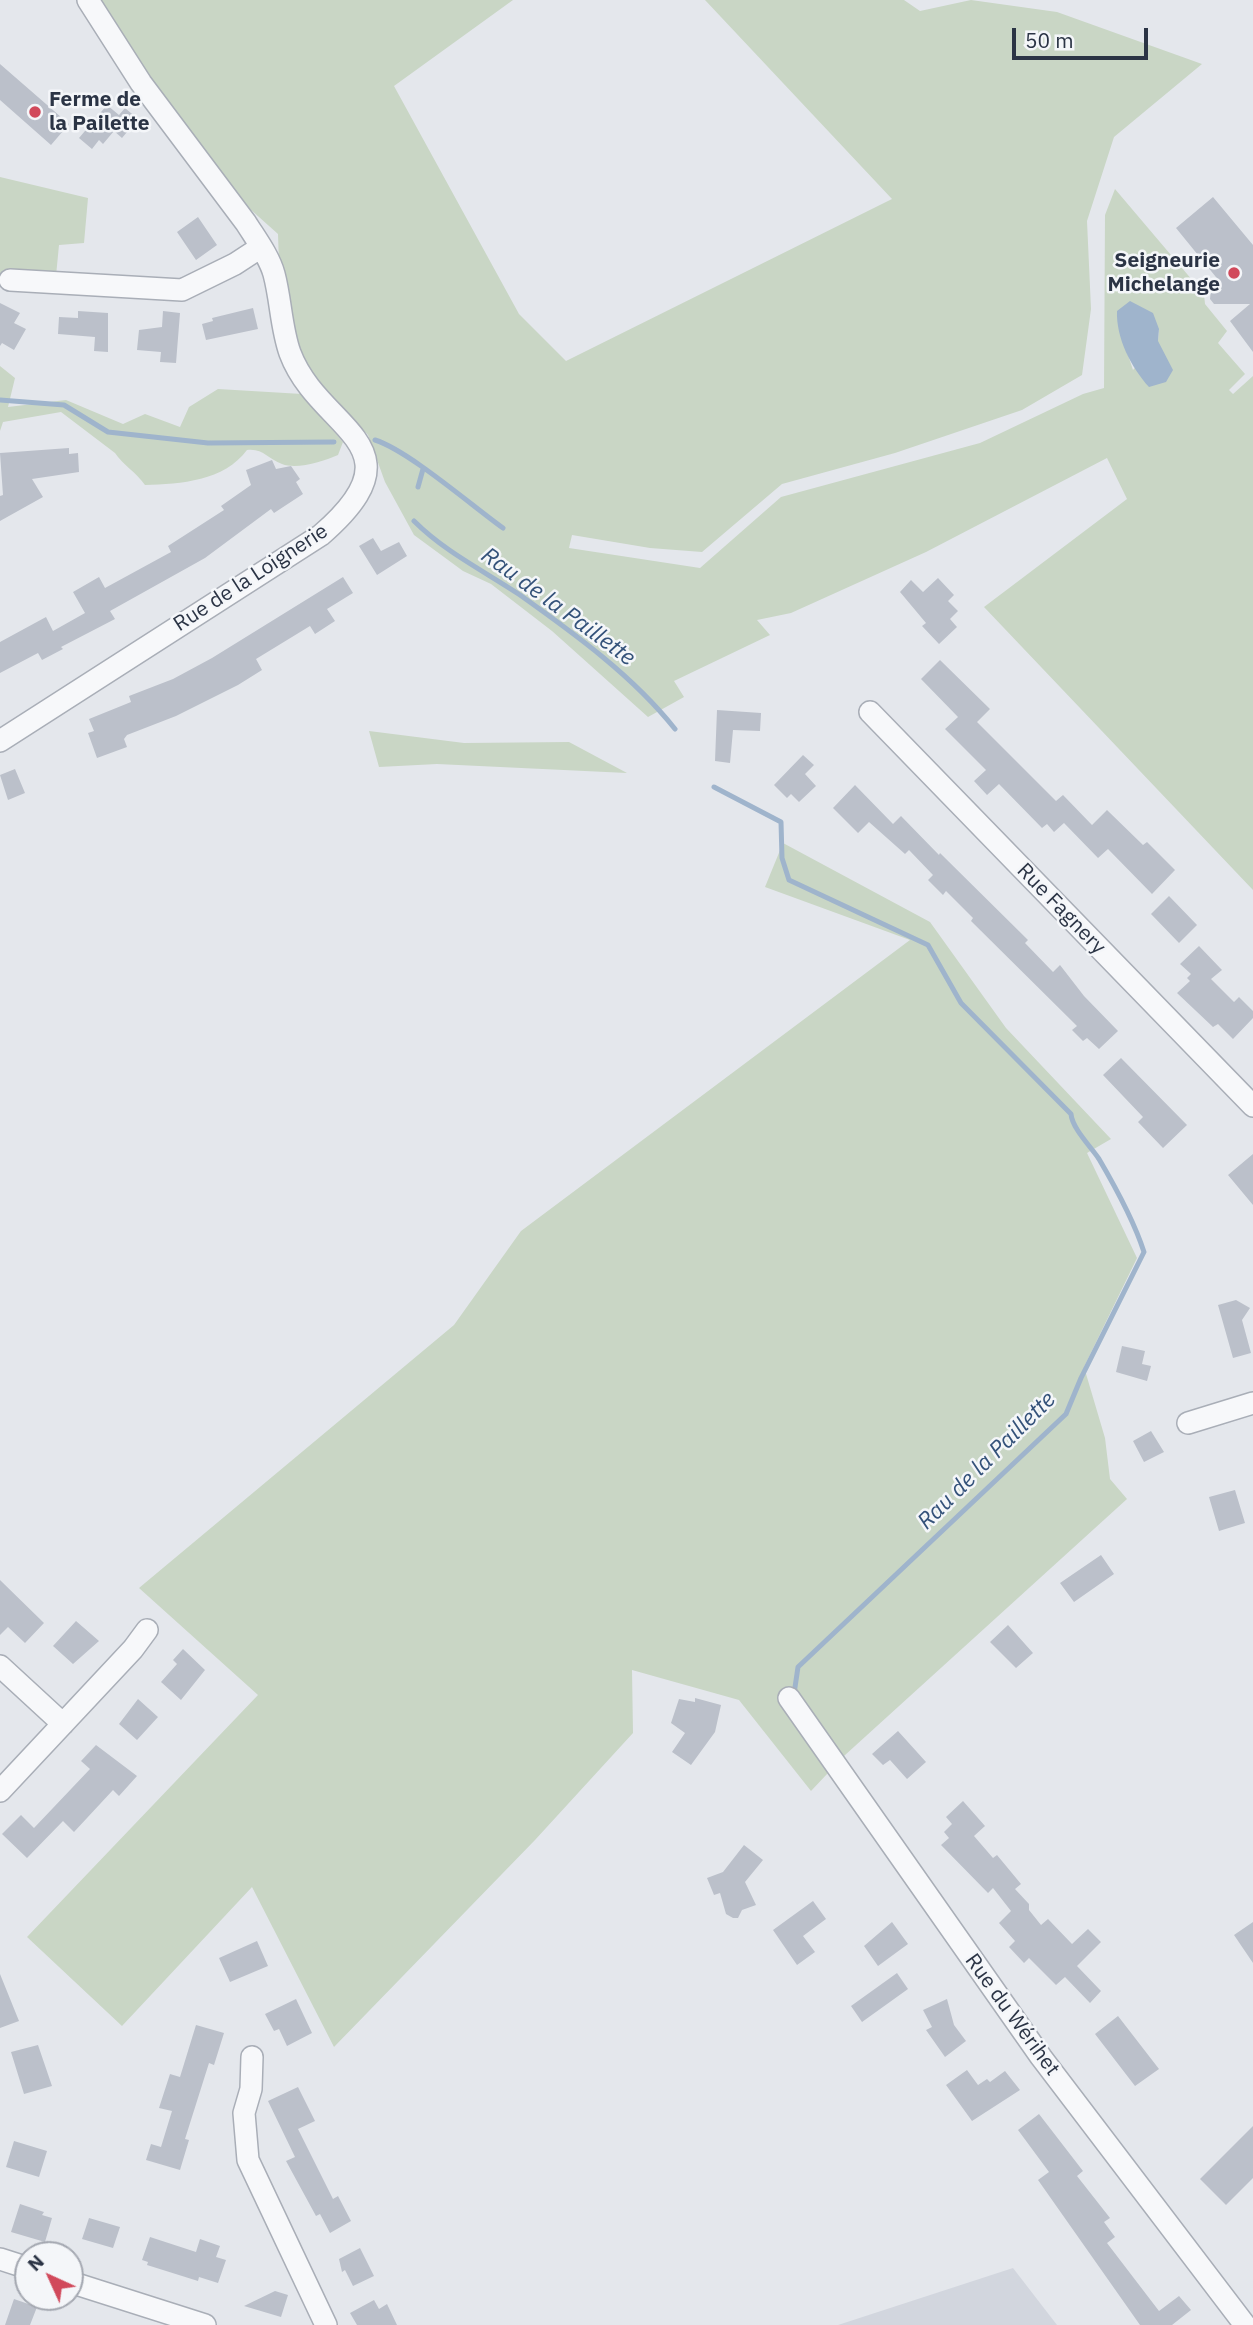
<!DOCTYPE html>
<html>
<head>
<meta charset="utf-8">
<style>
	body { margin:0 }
	#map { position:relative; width:1253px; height:2325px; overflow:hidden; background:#e4e7ec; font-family:"IBM Plex Sans",sans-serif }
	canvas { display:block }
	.north { position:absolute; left:14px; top:2241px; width:70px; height:70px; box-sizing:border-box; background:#f4f6f9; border:2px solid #a4a8b1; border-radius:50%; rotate:315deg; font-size:19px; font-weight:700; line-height:28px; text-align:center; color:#2b3445 }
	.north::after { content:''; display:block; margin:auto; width:24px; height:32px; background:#d1495b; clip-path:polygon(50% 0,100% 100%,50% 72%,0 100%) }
	.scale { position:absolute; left:1012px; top:28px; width:136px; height:32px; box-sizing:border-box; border:4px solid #2b3445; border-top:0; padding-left:9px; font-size:21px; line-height:24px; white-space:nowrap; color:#2b3445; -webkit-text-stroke:5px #f4f6f9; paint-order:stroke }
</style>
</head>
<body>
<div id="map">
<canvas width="1253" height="2325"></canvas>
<div class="north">N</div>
<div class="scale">50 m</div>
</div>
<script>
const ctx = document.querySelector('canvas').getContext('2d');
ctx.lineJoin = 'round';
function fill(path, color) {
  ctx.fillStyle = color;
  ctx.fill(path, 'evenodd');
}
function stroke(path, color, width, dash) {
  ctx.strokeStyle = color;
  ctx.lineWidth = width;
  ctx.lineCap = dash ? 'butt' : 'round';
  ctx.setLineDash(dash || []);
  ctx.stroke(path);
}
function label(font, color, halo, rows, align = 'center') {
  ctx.font = font + ' "IBM Plex Sans",sans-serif';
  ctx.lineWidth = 5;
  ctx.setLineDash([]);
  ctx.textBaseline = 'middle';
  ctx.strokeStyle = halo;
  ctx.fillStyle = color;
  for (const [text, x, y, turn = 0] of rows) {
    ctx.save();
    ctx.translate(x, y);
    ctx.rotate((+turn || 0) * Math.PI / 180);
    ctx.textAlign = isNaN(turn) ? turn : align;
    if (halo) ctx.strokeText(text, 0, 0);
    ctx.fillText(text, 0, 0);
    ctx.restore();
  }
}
fill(new Path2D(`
	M1013 2268 1057 2325H838Z`), '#d2d6de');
fill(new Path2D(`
	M95 0H513L394 86 519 314 566 361 892 199 705 0H904L920 11 971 0 1057 12 1202 64 1114 137 1087 221 1091 309 1082 375 1022 410 895 453 782 484 702 552 650 548 572 535 569 548 700 568 781 497 980 443 1083 394 1104 388 1105 215 1115 189 1204 294 1205 304 1227 331 1218 343 1245 374 1229 390 1233 394 1253 376V890L984 607 1127 499 1107 458 926 552 791 613 757 620 770 635 674 681 684 697 648 717 552 631 491 584 463 571 414 535 385 482 368 435 306 373 292 344 279 264 278 234 250 209 134 59ZM1159 329 1158 341 1133 370 1126 349Z
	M0 177 88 198 84 243 59 245 56 276 0 273Z
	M0 366 15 378 8 407 66 400 123 424 145 414 180 427 189 407 218 389 302 394 343 442 338 455C324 461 297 470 282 464 268 459 263 448 247 450 224 481 181 484 145 485 136 472 123 465 115 453L61 412 3 422 0 431Z
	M369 731 464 743 569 742 627 773 437 764 379 767Z
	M783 843 930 922 1006 1028 1111 1139 1087 1153 1137 1258 1084 1367 1105 1438 1110 1479 1127 1499 844 1756 811 1791 739 1700 632 1670 633 1733 535 1840 334 2047 252 1887 122 2026 27 1937 258 1695 139 1588 454 1325 521 1231 910 940 765 887Z`), '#c9d6c5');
fill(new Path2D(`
	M1130 301 1153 313 1159 329 1158 341 1173 370 1166 382 1149 387C1131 367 1116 338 1117 311Z`), '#9fb4cc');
stroke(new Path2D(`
	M0 400 64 405 108 432 208 443 334 442
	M375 440C409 451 471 505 503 528
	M418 487 423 469
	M414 521C445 552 484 571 520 595 575 634 633 676 675 729
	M714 787 781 822 782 858 789 880 928 945 961 1003 1071 1114C1072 1128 1091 1147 1099 1159 1116 1188 1134 1221 1144 1252L1081 1378 1066 1414 798 1667 794 1694`), '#9fb4cc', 5);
fill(new Path2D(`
	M0 64 69 124 51 145 0 100Z
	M107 105 119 115 125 108 138 119 122 138 114 131 103 144 99 140 92 149 79 138Z
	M1213 197 1253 245V352L1230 321 1250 304H1214L1210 299 1211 289 1220 282 1176 228Z
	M198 217 217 245 196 260 177 232Z
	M0 303 20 313 14 323 26 329 14 350 2 343 0 346Z
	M253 308 258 329 206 340 202 324 213 321 212 318Z
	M78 311 108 313V352L94 351 95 337 58 334 59 317 78 318Z
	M163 311 180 313 176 363 160 362 161 352 137 350 139 330 162 327Z
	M69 448V454L78 453 79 472 32 479 43 497 0 521V496L3 495 0 453Z
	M272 460 276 469 291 466 300 479 296 482 303 494 274 513 271 509 205 558 110 611 115 619 61 647 63 649 42 660 38 653 0 673V642L46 617 53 631 85 613 73 592 99 577 105 588 171 552 168 546 224 510 221 506 251 485 246 470Z
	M373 538 381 551 399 542 407 556 377 575 359 546Z
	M343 577 353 593 327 609 335 621 315 634 310 626 256 659 262 670 238 685 176 716 127 735 124 739 127 747 97 758 88 733 94 731 89 719 131 702 129 696 173 679 212 658Z
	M938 578 954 595 948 601 958 611 950 619 957 627 939 644 922 626 926 623 900 592 911 580 923 592Z
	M940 660 990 709 977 722 1056 801 1063 795 1092 825 1107 810 1143 845 1147 842 1175 870 1152 894 1108 849 1098 858 1064 823 1054 832 1047 824 1042 828 999 784 987 795 974 781 986 770 945 729 958 717 921 679Z
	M717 710 761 713 760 731 733 730 730 763 715 761Z
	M803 755 814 765 805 774 816 786 799 802 791 794 787 798 774 785Z
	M15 769 25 793 8 800 0 775Z
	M855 785 893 824 901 816 939 855 940 853 1028 940 1025 943 1053 972 1060 965 1084 996 1118 1031 1099 1049 1087 1038 1083 1041 1072 1030 1077 1026 971 921 973 918 946 891 943 895 928 880 933 875 909 850 905 854 869 822 858 833 833 808Z
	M1169 896 1197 925 1179 943 1151 914Z
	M1199 946 1222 970 1211 979 1234 1002 1239 997 1253 1011V1018L1233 1039 1218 1024 1213 1027 1177 993 1190 981 1187 978 1191 974 1180 964Z
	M1121 1058 1187 1125 1163 1148 1138 1122 1143 1117 1103 1075Z
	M1253 1154V1205L1228 1175Z
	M1236 1300 1250 1308 1242 1320 1251 1353 1233 1358 1218 1305Z
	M1122 1346 1145 1351 1142 1364 1151 1366 1147 1381 1116 1372Z
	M1151 1431 1164 1452 1144 1462 1133 1441Z
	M1235 1490 1245 1523 1219 1531 1209 1497Z
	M1101 1555 1114 1574 1074 1602 1060 1583Z
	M0 1580 44 1623 25 1643 8 1627 0 1635Z
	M76 1621 99 1641 73 1664 53 1646Z
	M1008 1625 1033 1653 1016 1668 990 1642Z
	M183 1649 205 1670 181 1700 161 1682 177 1664 173 1660Z
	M695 1698 721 1705 715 1732 691 1765 672 1752 685 1733 671 1723 679 1699 695 1702Z
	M138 1699 158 1717 137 1740 119 1724Z
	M898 1731 926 1762 907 1779 890 1760 883 1765 872 1754Z
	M96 1745 137 1776 119 1796 113 1790 74 1832 63 1821 27 1858 2 1834 21 1815 34 1828 90 1769 81 1761Z
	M963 1801 985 1826 974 1836 993 1858 997 1855 1021 1884 1015 1889 1029 1904V1910L1041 1925 1048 1919 1072 1944 1088 1929 1101 1942 1077 1966 1101 1991 1090 2003 1065 1977 1056 1985 1029 1958 1024 1963 1009 1947 1015 1941 999 1923 1011 1911 993 1888 988 1893 941 1845 949 1838 944 1832 952 1824 946 1817Z
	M744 1845 763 1860 745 1882 756 1905 742 1910 738 1918H733L726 1914 720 1893 714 1895 707 1878 723 1872Z
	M813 1901 826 1919 803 1936 815 1952 797 1965 773 1930Z
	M892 1922 908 1944 878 1966 864 1946Z
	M1253 1922V1963L1234 1935Z
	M257 1941 268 1966 230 1982 219 1958Z
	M897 1973 908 1989 862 2022 851 2006Z
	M0 1974 19 2021 0 2028Z
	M296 1999 312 2033 287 2046 279 2029 274 2031 265 2014Z
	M947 1999 954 2025 966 2041 945 2057 926 2030 932 2027 923 2010Z
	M1118 2016 1159 2069 1135 2086 1095 2034Z
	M196 2025 224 2033 214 2065 209 2063 185 2139 189 2140 180 2170 146 2160 151 2144 161 2147 172 2111 159 2108 170 2074 180 2077Z
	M38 2045 52 2086 24 2094 11 2052Z
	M967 2070 978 2085 987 2079 990 2082 1005 2071 1020 2090 972 2121 946 2085Z
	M298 2087 315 2121 298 2129 333 2199 338 2196 351 2221 330 2233 320 2214 316 2216 286 2161 295 2157 268 2101Z
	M1039 2114 1083 2171 1077 2176 1110 2218 1104 2222 1115 2237 1107 2243 1159 2311 1179 2296 1191 2310 1172 2325H1140L1038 2180 1049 2172 1018 2130Z
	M1253 2126V2178L1226 2205 1200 2179Z
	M14 2141 47 2151 39 2177 6 2167Z
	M20 2204 44 2212 42 2215 52 2218 45 2242 11 2232Z
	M89 2218 120 2227 113 2248 82 2239Z
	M150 2237 196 2252 200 2239 220 2246 216 2257 226 2260 218 2283 199 2277 198 2281 147 2265 148 2262 142 2260Z
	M360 2248 374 2276 353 2286 345 2270 342 2272 339 2259Z
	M275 2291 288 2295 281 2317 244 2306Z
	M14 2299 37 2307 30 2325H5Z
	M374 2300 379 2309 387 2304 397 2325H357L350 2313Z`), '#bbc0ca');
const minor = new Path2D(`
	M10 280 182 290 235 264 261 247
	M870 712 1253 1106
	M0 741 321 535C426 444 319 431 290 353 281 328 281 300 274 274 269 256 256 239 246 223L141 83 88 0
	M1188 1423 1253 1403
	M0 1666 63 1724
	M789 1698 1041 2057 1245 2325
	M0 1791 133 1649 147 1630
	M252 2057 251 2089 244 2113 248 2160 326 2325
	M0 2259 28 2268
	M70 2282 205 2325`);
stroke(minor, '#a9aeb7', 24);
stroke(minor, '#f7f8fa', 21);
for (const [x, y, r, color] of [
	[35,112,7,"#d1495b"],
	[1234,273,7,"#d1495b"]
]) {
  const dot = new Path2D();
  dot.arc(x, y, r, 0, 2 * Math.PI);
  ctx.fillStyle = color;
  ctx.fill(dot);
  stroke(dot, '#f4f6f9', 2.5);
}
label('bold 21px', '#2b3445', '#f4f6f9', [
	["Ferme de",49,100],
	["la Pailette",49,124],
	["Seigneurie",1220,261,"right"],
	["Michelange",1220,285,"right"]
], 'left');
label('21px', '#2b3445', '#f4f6f9', [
	["Rue de la Loignerie",251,578,-33],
	["Rue Fagnery",1061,909,46],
	["Rue du Wérihet",1012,2015,54]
]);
label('italic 23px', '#34527a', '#f4f6f9', [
	["Rau de la Paillette",558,607,36],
	["Rau de la Paillette",987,1461,-45]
]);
</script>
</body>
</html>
